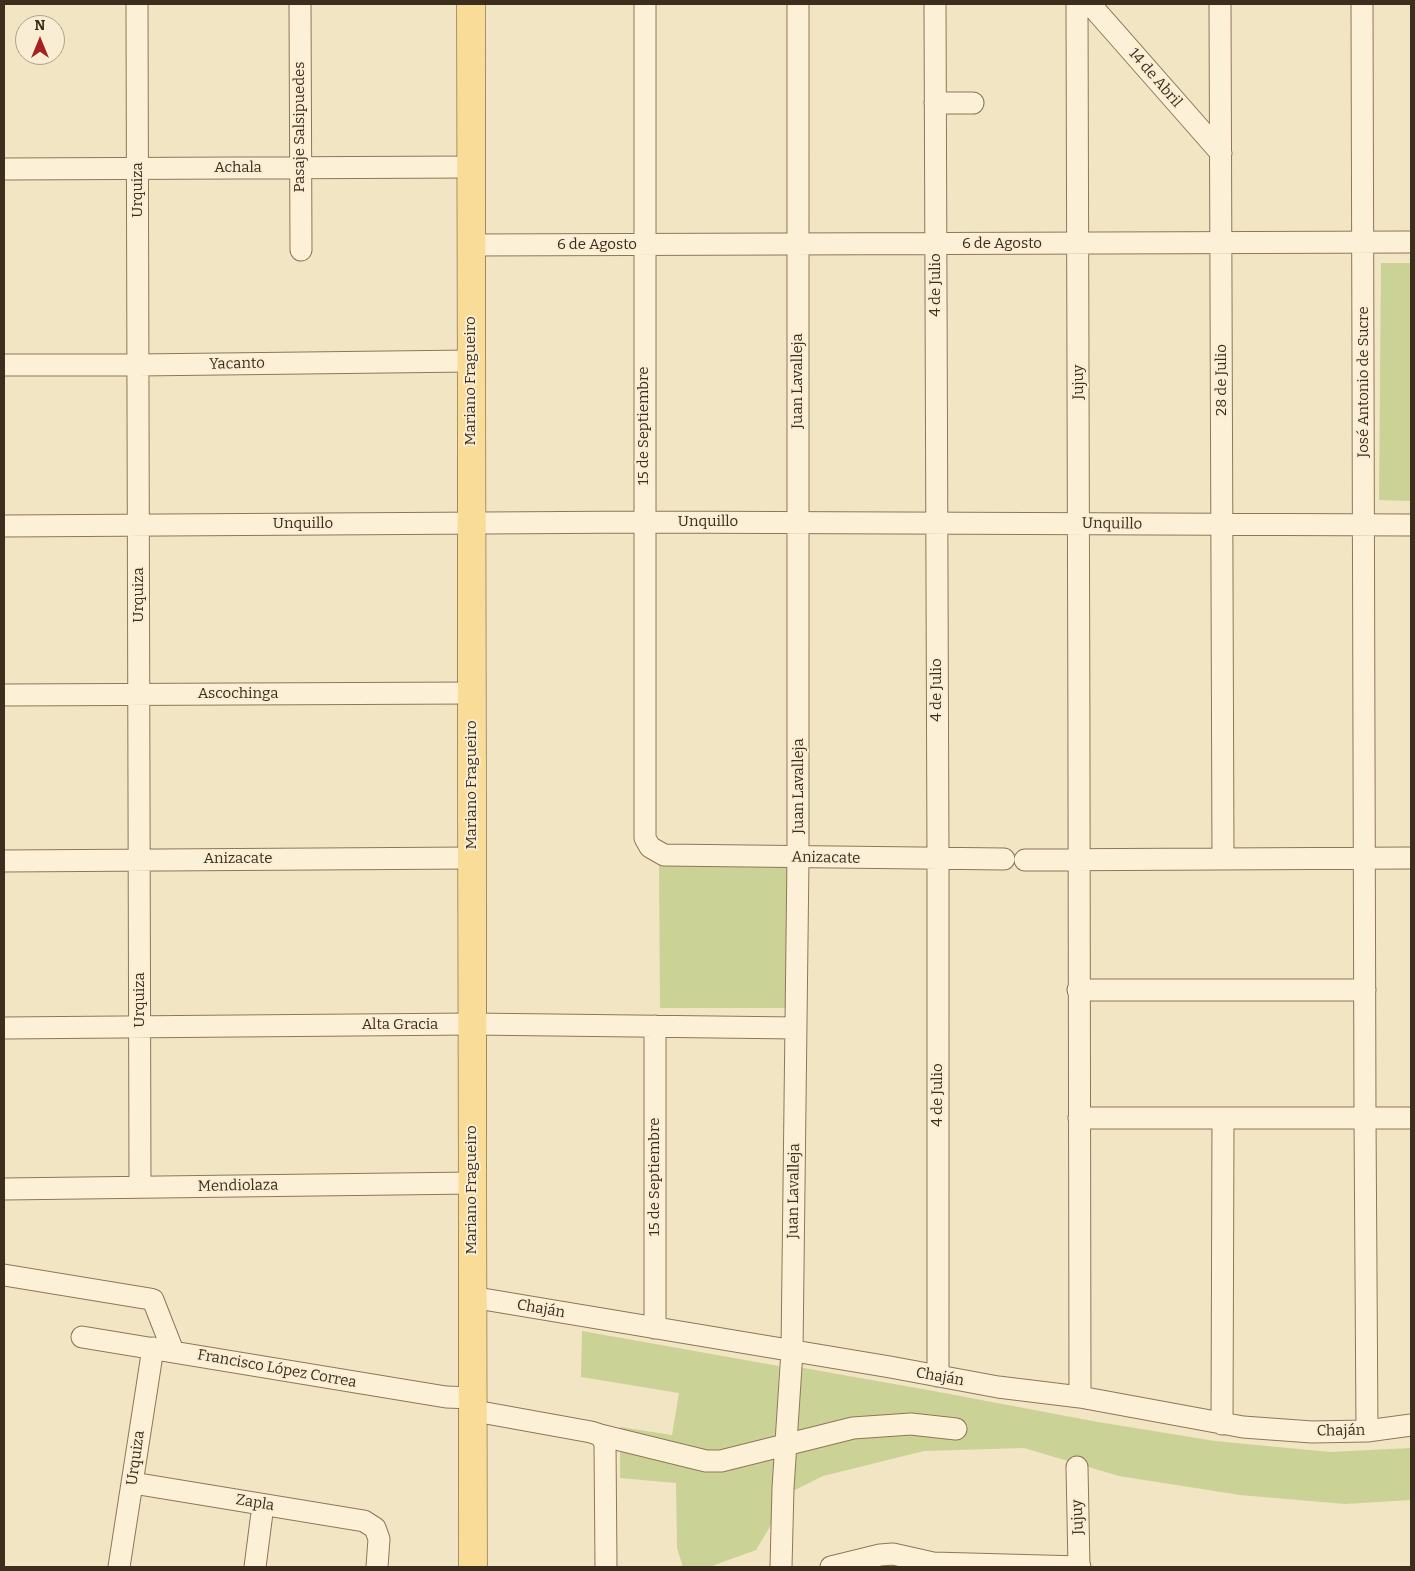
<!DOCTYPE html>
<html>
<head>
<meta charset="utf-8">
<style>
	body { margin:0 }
	#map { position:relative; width:1415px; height:1571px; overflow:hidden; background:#f2e5c3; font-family:Bitter,serif }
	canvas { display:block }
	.frame { position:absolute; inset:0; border:5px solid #3d2d1d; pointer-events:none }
	.north { position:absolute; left:15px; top:15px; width:50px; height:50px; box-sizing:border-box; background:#f9eed3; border:1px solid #aea18a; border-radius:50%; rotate:0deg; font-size:14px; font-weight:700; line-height:20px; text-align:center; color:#3d2d1d }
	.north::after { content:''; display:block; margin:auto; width:18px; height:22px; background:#a32322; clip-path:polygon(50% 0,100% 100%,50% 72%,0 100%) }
</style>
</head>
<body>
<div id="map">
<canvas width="1415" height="1571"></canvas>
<div class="frame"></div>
<div class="north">N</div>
</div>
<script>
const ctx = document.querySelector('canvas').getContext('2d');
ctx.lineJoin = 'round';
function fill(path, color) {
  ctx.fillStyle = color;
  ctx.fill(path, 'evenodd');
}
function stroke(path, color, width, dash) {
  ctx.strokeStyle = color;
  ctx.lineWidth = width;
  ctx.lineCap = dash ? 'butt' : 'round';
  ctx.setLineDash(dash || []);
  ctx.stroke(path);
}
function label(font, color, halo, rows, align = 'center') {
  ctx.font = font + ' Bitter,serif';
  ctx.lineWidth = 4;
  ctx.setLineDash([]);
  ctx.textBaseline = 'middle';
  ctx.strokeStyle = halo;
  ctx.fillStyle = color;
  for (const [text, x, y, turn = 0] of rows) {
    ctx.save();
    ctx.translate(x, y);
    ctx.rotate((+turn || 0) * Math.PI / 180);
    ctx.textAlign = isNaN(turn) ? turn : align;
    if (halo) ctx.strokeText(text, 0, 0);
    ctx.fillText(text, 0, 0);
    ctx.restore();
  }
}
fill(new Path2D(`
	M1381 263H1411V501L1379 500Z
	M659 865H792L793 1008H660Z
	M582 1331 779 1366 774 1520 756 1550 709 1567H683L677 1548 676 1483 620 1478V1427L672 1435 679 1393 581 1377Z
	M798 1367 928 1390 1098 1422 1215 1441 1330 1452 1411 1448V1500L1345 1504 1240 1495 1119 1476 1024 1448 924 1451 823 1476 791 1492Z`), '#cad295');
const minor = new Path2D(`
	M137 4 140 1187
	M300 4 301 250
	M645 4V838L650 847 664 855 1004 859
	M935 4 938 859V1376
	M1077 4C1080 468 1078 933 1080 1397
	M1090 4 1221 153
	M1220 4 1223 859
	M1362 4 1365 1118 1367 1431
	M935 103H973
	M4 169 472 167
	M472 245 1411 242
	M4 365H138L470 361
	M4 526 644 522 1411 525
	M4 695 472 693
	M1025 860 1411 858
	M4 861 472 858
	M1078 990H1365
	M655 1026V1328
	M4 1028 472 1024 796 1028
	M1079 1118H1411
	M4 1189 472 1183
	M4 1275 150 1299 153 1300 173 1351
	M471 1297 890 1367 998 1387 1080 1397 1243 1427 1312 1432 1367 1431 1411 1425
	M82 1337 446 1397 473 1398
	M486 1413 591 1432 600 1435 605 1443 606 1567
	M1222 1424 1223 1118
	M600 1435 706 1461H721L853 1428 911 1424 956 1429
	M1077 1467 1079 1567
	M133 1483 364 1521 375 1528 379 1539 377 1567
	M119 1567 153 1348
	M255 1567 263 1505
	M781 1567 783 1488 792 1351 798 858V4
	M831 1567 880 1555 893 1554 933 1563 1080 1567`);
const major = new Path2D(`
	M471 4 473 1567`);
stroke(minor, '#8f7658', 23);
stroke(major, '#5c432c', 29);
stroke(minor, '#fcf1d7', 21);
stroke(major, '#f8dc98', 28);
label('15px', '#3d2d1d', '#f9eed3', [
	["14 de Abril",1155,78,49],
	["Pasaje Salsipuedes",300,127,-90],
	["Achala",238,168],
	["Urquiza",138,190,-90],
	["6 de Agosto",1002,244],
	["6 de Agosto",597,245],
	["4 de Julio",936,285,-90],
	["Yacanto",237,364,-1],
	["28 de Julio",1222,380,-90],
	["Mariano Fragueiro",471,381,-90],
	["Juan Lavalleja",798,381,-90],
	["Jujuy",1079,382,-90],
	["José Antonio de Sucre",1364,382,-90],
	["15 de Septiembre",644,426,-90],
	["Unquillo",708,522],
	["Unquillo",303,524],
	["Unquillo",1112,524,1],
	["Urquiza",139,595,-90],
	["4 de Julio",937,690,-90],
	["Ascochinga",238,694],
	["Mariano Fragueiro",472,785,-90],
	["Juan Lavalleja",799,786,-90],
	["Anizacate",826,858,1],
	["Anizacate",238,859],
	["Urquiza",140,1000,-90],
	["Alta Gracia",400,1025],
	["4 de Julio",938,1095,-90],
	["15 de Septiembre",655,1177,-90],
	["Mendiolaza",238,1186,-1],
	["Mariano Fragueiro",472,1190,-90],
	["Juan Lavalleja",794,1191,-89],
	["Chaján",541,1309,10],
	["Francisco López Correa",277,1369,10],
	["Chaján",940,1377,10],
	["Chaján",1341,1431,-1],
	["Urquiza",136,1458,-82],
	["Zapla",255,1503,9],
	["Jujuy",1078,1517,-92]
]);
</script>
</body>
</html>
